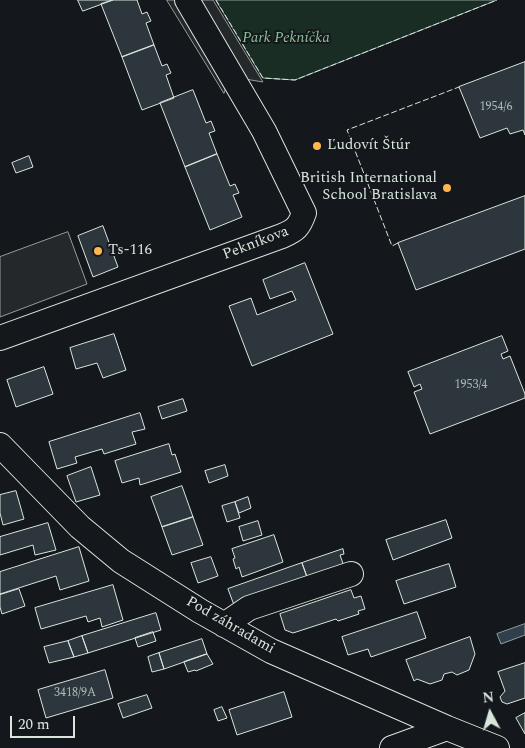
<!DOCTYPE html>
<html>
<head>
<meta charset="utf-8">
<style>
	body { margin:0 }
	#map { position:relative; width:525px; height:748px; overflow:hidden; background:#14181c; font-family:Spectral,serif }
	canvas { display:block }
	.north { position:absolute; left:465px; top:688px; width:50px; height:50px; -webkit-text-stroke:4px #14181c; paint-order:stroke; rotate:354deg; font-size:14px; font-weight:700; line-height:20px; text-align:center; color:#d8e6dc }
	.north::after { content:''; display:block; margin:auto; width:18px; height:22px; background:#d8e6dc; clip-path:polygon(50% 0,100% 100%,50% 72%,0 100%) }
	.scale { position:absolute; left:10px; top:716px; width:65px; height:22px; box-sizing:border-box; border:2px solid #d8e6dc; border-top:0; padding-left:6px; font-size:15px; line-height:18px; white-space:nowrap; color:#d8e6dc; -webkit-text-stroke:4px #14181c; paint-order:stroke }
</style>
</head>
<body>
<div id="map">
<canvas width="525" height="748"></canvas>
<div class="north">N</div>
<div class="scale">20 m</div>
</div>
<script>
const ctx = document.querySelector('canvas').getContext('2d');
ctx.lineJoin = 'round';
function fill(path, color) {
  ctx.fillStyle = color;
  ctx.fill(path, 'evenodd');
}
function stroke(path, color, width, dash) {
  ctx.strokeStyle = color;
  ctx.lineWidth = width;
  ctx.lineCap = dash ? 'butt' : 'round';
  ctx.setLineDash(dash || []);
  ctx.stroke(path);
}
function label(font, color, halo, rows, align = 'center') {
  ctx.font = font + ' Spectral,serif';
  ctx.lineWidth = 4;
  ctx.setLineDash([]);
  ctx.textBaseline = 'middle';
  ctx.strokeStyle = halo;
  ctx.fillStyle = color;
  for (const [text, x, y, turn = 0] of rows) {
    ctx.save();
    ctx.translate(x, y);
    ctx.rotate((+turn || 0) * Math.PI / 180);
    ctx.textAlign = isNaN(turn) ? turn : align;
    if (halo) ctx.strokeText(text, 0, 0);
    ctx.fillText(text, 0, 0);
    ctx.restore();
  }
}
const green = new Path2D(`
	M216 0H497L295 80 263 78Z`);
fill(green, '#1a2d24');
stroke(green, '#939e99', 1);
const parking = new Path2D(`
	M167 0H183L230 77 224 93Z
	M197 0H213L263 82 245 79Z
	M68 232 87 284 0 317V257Z`);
fill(parking, '#24282b');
stroke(parking, '#939e99', 1);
const water = new Path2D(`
	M525 624V635L501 644 497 634Z`);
fill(water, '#2f3f4d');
stroke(water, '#939e99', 1);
const building = new Path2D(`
	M78 0H113L83 11Z
	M113 0H137L142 14 147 12 151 21 146 23 154 45 122 57 101 4Z
	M154 45 162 66 167 64 171 73 166 75 174 98 142 110 122 57Z
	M525 62V135L523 130 510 134 507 128 480 138 459 87Z
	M193 90 206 123 211 121 215 131 209 133 217 154 185 167 160 103Z
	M217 154 230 186 235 184 239 193 233 195 242 217 210 230 185 167Z
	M29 156 33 167 16 173 12 163Z
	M525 196V249L416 290 398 243Z
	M103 226 118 267 93 277 78 236Z
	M305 263 333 334 252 366 229 306 251 298 257 315 296 300 292 291 270 299 263 280Z
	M114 334 126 370 103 378 97 363 76 369 70 348Z
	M502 336 508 351 501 354 503 359 510 356 525 394V398L430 434 414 392 422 389 420 384 414 387 408 372Z
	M44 367 53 394 16 407 7 380Z
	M183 399 187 411 162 419 158 407Z
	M140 413 145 429 132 432 136 444 104 454 102 449 75 457 77 463 57 469 49 442Z
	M169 444 172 455 175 454 181 472 140 485 139 478 122 483 115 461Z
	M225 465 228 476 209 483 205 471Z
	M91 467 100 495 76 502 67 476Z
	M182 486 193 517 162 527 151 497Z
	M16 491 24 519 3 525 0 513V495Z
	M248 497 251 508 239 513 235 502Z
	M235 502 240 518 227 522 222 506Z
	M193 517 203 545 172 555 162 527Z
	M446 520 452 538 393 560 386 540Z
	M258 521 262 535 243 541 239 527Z
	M48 523 56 550 35 555 33 545 0 555V537Z
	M274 535 283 562 242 577 239 567 236 569 233 559 235 558 232 549Z
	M79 547 89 581 60 590 56 576 0 594V572Z
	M343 549 344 554 340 555 346 572 310 585 302 563Z
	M211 557 218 576 198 583 191 563Z
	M302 563 308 580 234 605 228 589Z
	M449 564 456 587 404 604 396 581Z
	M113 585 123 620 102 627 100 618 88 622 86 616 41 629 35 608Z
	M19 589 25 606 2 614 0 607V595Z
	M351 590 354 598 361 596 365 609 358 611 359 614 338 621 336 619 293 633 285 630 280 614Z
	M417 612 426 638 371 657 368 649 348 655 342 637Z
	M156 613 161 630 88 653 82 636Z
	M153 632 156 641 138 647 135 638Z
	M82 636 88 653 74 657 68 641Z
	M470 637 475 654 469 670 457 675 452 672 444 674 442 680 430 684 417 679 414 681 406 660Z
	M202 639 207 654 164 669 159 653Z
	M68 641 74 657 49 663 44 647Z
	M159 653 164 669 152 672 148 657Z
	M207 654 213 664 196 671 195 670 188 672 184 662Z
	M525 663V698L507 704 502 702 500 697 505 691 498 672Z
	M105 670 113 698 46 718 38 690Z
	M284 692 292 717 237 735 229 710Z
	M147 695 152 708 123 718 118 704Z
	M222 707 227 718 218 721 214 710Z
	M525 713V734L516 718Z`);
fill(building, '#2c363c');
stroke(building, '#d8e6dc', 1);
const minor = new Path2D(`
	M0 338 282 236C296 230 299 227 304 213L264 131 187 0
	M0 445 80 527 121 561 200 611 271 651 447 728 497 748
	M224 625 249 608 351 574
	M392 748 447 728`);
stroke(minor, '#d8e6dc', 26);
stroke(minor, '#14181c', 24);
stroke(new Path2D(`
	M216 0 263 78 295 80 497 0
	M398 243 392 246 347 130 459 87`), '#d8e6dc', 1, [6, 2.5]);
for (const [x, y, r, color] of [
	[317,146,5,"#ffb74d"],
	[447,188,5,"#ffb74d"],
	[98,251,5,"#ffb74d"]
]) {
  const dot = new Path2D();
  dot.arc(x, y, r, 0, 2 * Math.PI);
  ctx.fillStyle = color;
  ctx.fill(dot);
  stroke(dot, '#14181c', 2);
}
label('12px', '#adbab4', null, [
	["1954/6",496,108],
	["1953/4",471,386],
	["3418/9A",75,694]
]);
label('italic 15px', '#8ac095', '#14181c', [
	["Park Pekníčka",286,39]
]);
label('15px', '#d8e6dc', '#14181c', [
	["Ľudovít Štúr",327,146],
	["British International",437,179,"right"],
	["School Bratislava",437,196,"right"],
	["Ts-116",108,251]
], 'left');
label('15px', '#d8e6dc', '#14181c', [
	["Pekníkova",256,244,-21],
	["Pod záhradami",230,626,30]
]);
</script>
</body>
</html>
